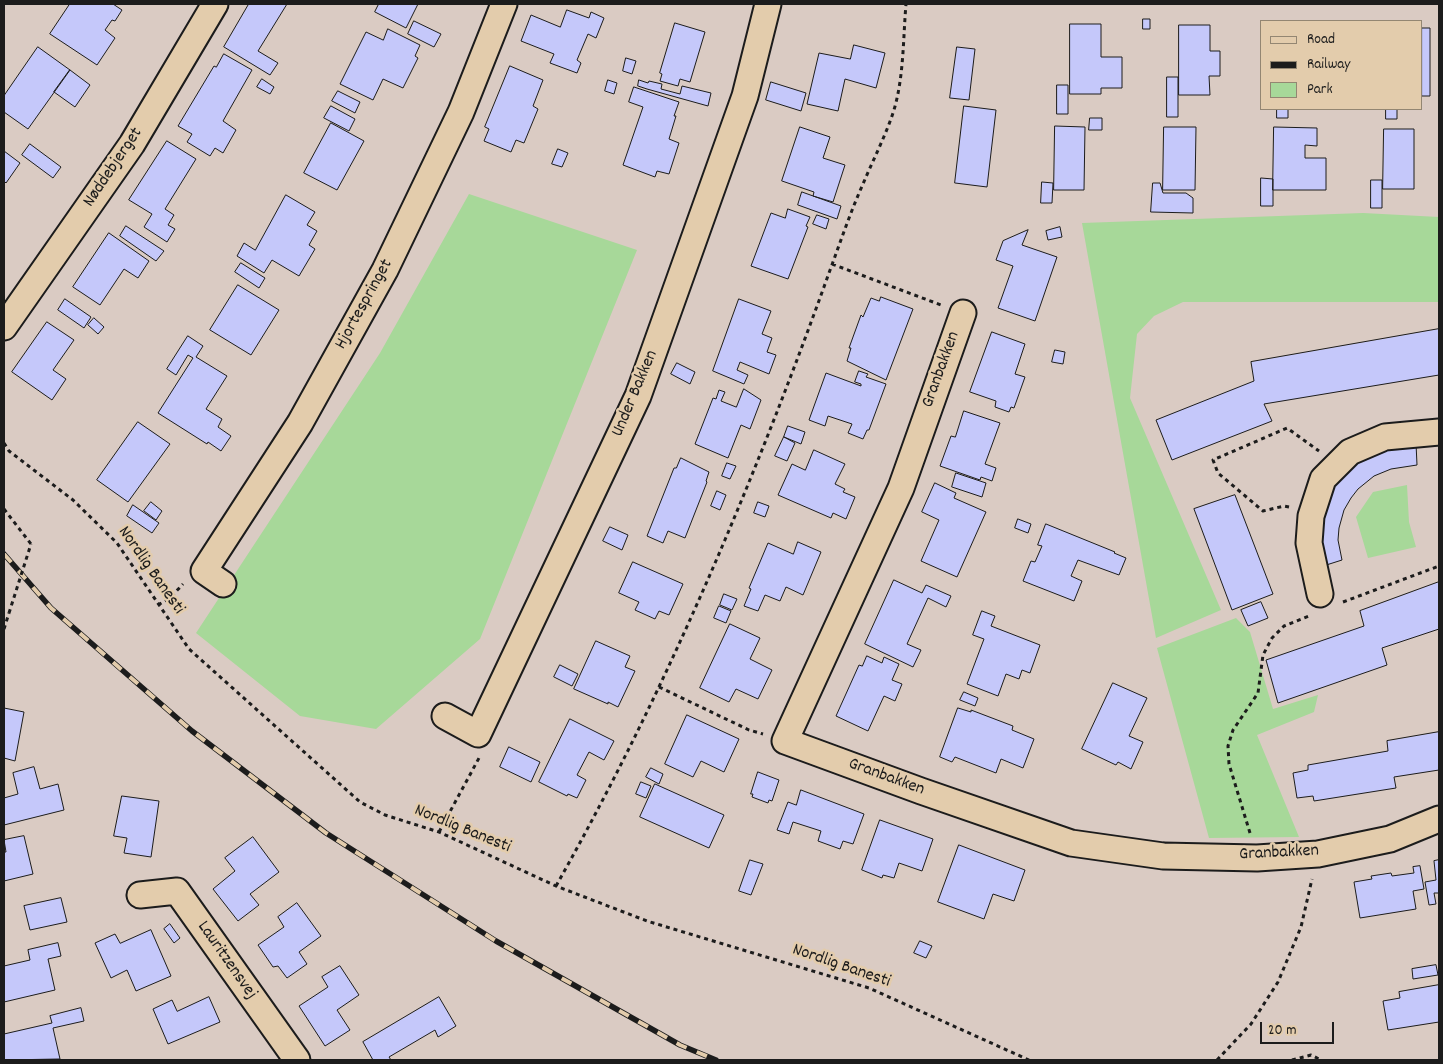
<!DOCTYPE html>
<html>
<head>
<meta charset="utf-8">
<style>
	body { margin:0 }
	#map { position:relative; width:1443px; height:1064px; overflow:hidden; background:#dacbc3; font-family:Dekko,sans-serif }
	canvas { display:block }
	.frame { position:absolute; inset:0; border:5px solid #1c1c1c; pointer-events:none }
	.legend { position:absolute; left:1260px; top:20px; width:162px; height:90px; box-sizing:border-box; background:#e3ccac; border:1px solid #938672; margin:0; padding:6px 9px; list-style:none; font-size:15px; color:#1c1c1c }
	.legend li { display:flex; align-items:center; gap:10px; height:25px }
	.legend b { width:25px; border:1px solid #938672 }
	.scale { position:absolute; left:1260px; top:1022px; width:74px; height:22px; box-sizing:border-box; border:2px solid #1c1c1c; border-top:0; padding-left:6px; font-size:15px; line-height:18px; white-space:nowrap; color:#1c1c1c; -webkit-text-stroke:4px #e3ccac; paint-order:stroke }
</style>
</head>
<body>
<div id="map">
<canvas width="1443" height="1064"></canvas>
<div class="frame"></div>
<ul class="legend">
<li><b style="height:6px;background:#e3ccac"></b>Road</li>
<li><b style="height:6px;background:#1c1c1c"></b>Railway</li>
<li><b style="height:14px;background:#a7d899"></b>Park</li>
</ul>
<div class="scale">20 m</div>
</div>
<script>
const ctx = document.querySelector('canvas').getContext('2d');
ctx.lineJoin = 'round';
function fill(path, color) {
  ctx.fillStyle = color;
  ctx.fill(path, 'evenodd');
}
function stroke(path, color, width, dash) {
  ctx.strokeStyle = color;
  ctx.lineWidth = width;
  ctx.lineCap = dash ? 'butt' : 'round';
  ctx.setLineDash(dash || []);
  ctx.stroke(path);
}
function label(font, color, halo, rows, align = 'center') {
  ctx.font = font + ' Dekko,sans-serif';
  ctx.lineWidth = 5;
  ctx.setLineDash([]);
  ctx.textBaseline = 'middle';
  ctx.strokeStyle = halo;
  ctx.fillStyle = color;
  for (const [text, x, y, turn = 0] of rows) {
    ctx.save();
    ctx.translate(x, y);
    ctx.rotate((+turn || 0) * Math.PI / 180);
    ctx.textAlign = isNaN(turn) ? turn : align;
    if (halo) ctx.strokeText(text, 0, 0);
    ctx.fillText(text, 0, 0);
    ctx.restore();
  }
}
fill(new Path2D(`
	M469 194 637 250 480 639 376 729 300 716 196 633 380 353Z
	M1363 213 1439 217V302H1183L1154 316 1137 334 1130 398 1221 610 1156 638 1082 223Z
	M1407 485 1409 522 1416 547 1368 558 1356 517 1373 492Z
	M1236 618 1250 632 1273 709 1318 695 1314 712 1257 735 1299 837 1209 838 1157 648Z`), '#a7d899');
const building = new Path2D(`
	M70 4H113L122 10 115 21 112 20 105 30 115 38 97 65 50 34Z
	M249 4H287L258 51 278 63 270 75 224 47Z
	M379 4H418L406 28 375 12Z
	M567 10 589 18 591 12 604 18 596 38 588 34 577 60 581 63 577 73 550 63 554 54 521 41 531 15 560 27Z
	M1143 19H1150V29H1143Z
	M414 21 441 34 434 47 408 34Z
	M675 23 705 32 690 82 680 79 678 86 660 81 662 74 660 73Z
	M1070 24H1101V57H1122V88H1101V94H1070Z
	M1179 25H1210V51H1220V76H1209L1210 95H1179Z
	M1422 28H1430V96H1422Z
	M388 29 420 45 415 56 418 58 403 88 383 79 373 100 340 84 366 32 383 40Z
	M854 45 885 53 876 88 845 79 838 111 807 104 819 53 850 59Z
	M38 47 70 70 28 129 4 112V96Z
	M957 47 975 49 969 100 950 98Z
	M224 54 252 70 223 121 236 130 223 153 215 148 210 156 187 142 192 134 178 126 214 66 216 67Z
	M626 58 636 61 632 74 623 71Z
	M510 66 543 80 533 106 538 109 524 143 516 140 511 152 484 141 489 129 485 127Z
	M70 70 90 85 75 107 54 92Z
	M1167 77H1178V117H1167Z
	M262 79 274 87 270 94 257 87Z
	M608 80 617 83 614 94 605 91Z
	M639 80 648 83 649 81 662 84 661 89 680 94 682 86 711 93 708 106 647 89 638 86Z
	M771 82 806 93 801 111 766 100Z
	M1057 85H1068V114H1057Z
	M634 87 679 102 674 116H676L669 139 679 143 669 174 657 171 655 177 623 165 643 107 629 102Z
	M338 91 360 102 355 113 332 101Z
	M331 106 355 119 349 131 324 118Z
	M964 106 996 110 987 187 955 183Z
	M1277 109H1288V118H1277Z
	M1386 109H1397V119H1386Z
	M1090 118H1102V130H1089Z
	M331 123 364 141 337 190 304 173Z
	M1055 126 1085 127 1084 190H1054Z
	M800 127 830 137 823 158 845 165 833 202 813 196 814 192 782 181Z
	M1164 127H1196L1195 190H1163Z
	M1274 127 1317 128V146L1305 145V158H1326V190H1273Z
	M1384 129H1414V189H1383Z
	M167 141 196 159 165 209 174 215 168 225 175 229 167 242 144 227 152 214 129 200Z
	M30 144 61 167 53 178 22 155Z
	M558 149 568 153 562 167 552 164Z
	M4 151 20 163 6 183 4 181Z
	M1261 178 1273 179V206H1261Z
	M1371 180H1382V208H1371Z
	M1042 182 1053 183 1052 203H1041Z
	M1153 183H1160L1163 193H1186L1193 198V213L1151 212Z
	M802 192 841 206 837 219 798 205Z
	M286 195 315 212 307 225 317 231 309 245 315 249 299 276 272 260 264 273 237 256 244 243 255 250Z
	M788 209 810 217 806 226 808 227 788 279 751 266 771 213 785 218Z
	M817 215 829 219 826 229 813 224Z
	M126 226 164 251 156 261 120 236Z
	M1060 227 1062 237 1048 240 1046 231Z
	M1028 230 1022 245 1057 257 1035 321 998 308 1013 266 996 260 1003 241Z
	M109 233 149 261 138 278 124 269 100 305 73 287Z
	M241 263 265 278 259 288 235 272Z
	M238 285 279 310 251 355 210 330Z
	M881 297 913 309 886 380 847 361 851 348H849L861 315 863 317 871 298 879 301Z
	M65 299 91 317 84 328 58 310Z
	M739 299 771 311 762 334 772 338 767 352 776 355 769 374 740 362 737 370 748 375 744 384 713 371Z
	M94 318 104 327 98 334 88 325Z
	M47 322 74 340 53 370 66 379 52 400 12 372Z
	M1439 329V375L1264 404 1272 421 1172 460 1156 420 1254 381 1251 362Z
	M992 332 1025 344 1015 374 1025 377 1014 408 1011 407 1009 412 995 407 996 401 970 392Z
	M188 336 203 346 196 357 227 376 206 409 222 419 218 427 231 436 221 451 208 442 207 444 158 413 193 358 188 355 176 375 167 369Z
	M1055 350 1065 352 1063 364 1052 362Z
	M677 363 695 372 690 384 671 374Z
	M859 371 868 374 866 377 886 384 869 430H867L863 439 848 433 852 424 828 416 825 426 809 420 826 373 861 386V384L855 382Z
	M744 389 761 400 750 429 741 425 728 458 695 444 713 398 716 399 719 390 725 392 721 401 736 407Z
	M964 411 1000 423 985 464 996 468 992 481 981 477 980 480 940 466 951 436 955 437Z
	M138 422 170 444 128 502 97 480Z
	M788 426 805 432 801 444 784 437Z
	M784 437 795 443 787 461 775 456Z
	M1416 443 1417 465 1391 469 1374 476 1358 489 1351 498 1344 510 1339 528 1338 540 1342 560 1320 567 1321 507 1335 480 1361 457 1393 444Z
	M814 450 845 464 835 484 845 489 843 492 855 497 846 519 833 513 831 518 778 495 792 464 805 470Z
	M681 458 709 472 706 481 707 482 685 538 668 531 663 543 647 536 674 468H676Z
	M727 463 736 466 730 479 722 476Z
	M956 473 986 483 982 497 952 487Z
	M935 483 956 493 954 498 986 512 957 577 921 561 939 520 922 512Z
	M717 491 726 495 720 510 711 506Z
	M1235 495 1273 594 1232 610 1194 509Z
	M151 502 162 511 156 520 144 511Z
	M758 502 769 506 765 517 754 513Z
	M133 505 159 523 152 533 127 516Z
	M1018 519 1031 524 1028 533 1015 528Z
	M1046 524 1115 552 1114 553 1126 558 1119 575 1078 560 1071 576 1082 581 1074 601 1023 581 1031 561 1035 562 1042 546 1038 545Z
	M610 527 628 535 622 550 603 541Z
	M798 542 821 552 803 595 786 587 780 601 765 595 758 611 744 606 751 589 749 588 768 543 793 554Z
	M633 562 683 584 669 615 659 611 655 619 635 610 639 602 619 593Z
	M894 580 922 593 926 585 951 596 946 607 928 598 907 644 921 650 913 667 865 644Z
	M1439 582V629L1382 648 1387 665 1278 703 1266 660 1364 626 1360 611Z
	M724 594 737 599 732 610 720 605Z
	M1261 602 1268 618 1248 626 1241 610Z
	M719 606 731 611 726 623 714 618Z
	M982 611 995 616 991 626 1040 645 1030 673 1022 670 1019 679 1006 674 998 696 967 684 984 639 973 635Z
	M730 624 760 638 750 659 772 670 758 699 736 689 729 702 700 688Z
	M596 641 630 656 625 667 635 671 618 707 608 702V704L574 689Z
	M867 656 882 663 884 657 899 664 892 680 902 684 895 701 884 696 868 731 836 716 859 665 862 666Z
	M560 665 578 674 572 686 554 677Z
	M1113 683 1147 698 1129 736 1143 742 1131 769 1118 762 1116 765 1082 749Z
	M964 692 978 698 975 706 960 700Z
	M4 708 24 712 15 761 4 758Z
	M958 708 971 712V710L1013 726 1012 730 1034 739 1023 768 1001 759 996 773 955 757 952 762 940 757Z
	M687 715 739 739 724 772 701 761 693 777 665 764Z
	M570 719 614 741 604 760 589 752 577 775 586 780 577 798 568 794 567 796 539 782Z
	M1439 732V770L1394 777 1396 788 1314 801 1313 796 1297 798 1293 773 1308 770V765L1388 751 1387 741Z
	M509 747 540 762 531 782 500 767Z
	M34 767 40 789 58 784 64 810 4 825V798L18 794 13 773Z
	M651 768 663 774 659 784 646 777Z
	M758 772 779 780 772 801 769 800 768 803 752 797 753 794H751Z
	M641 782 651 786 646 798 636 794Z
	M655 784 724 815 709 848 640 817Z
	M801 790 864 814 853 844 843 841 840 849 818 841 821 831 793 822 789 834 777 830 788 802 796 805Z
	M122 796 159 801 151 857 124 853 127 838 114 836Z
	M880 820 933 839 922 871 899 863 894 878 883 875 882 878 862 870Z
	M24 836 33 874 4 881V852H6L4 840Z
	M253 837 279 872 250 894 259 905 238 921 213 889 235 871 225 858Z
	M959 845 1025 870 1014 901 993 894 984 919 938 902Z
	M750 860 763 864 751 895 739 891Z
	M1439 860V894V893H1434L1436 904 1429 905 1425 882 1436 880 1434 861Z
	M1420 866 1424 889 1413 891 1416 909 1360 918 1354 882 1372 879 1371 876 1391 873 1392 876 1414 873 1413 867Z
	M61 898 67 922 30 930 24 906Z
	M297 903 321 936 299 952 307 964 287 978 278 966 273 967 258 945 284 927 278 917Z
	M170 924 180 938 174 943 164 929Z
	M151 930 171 976 136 991 127 970 111 978 95 943 115 934 120 943Z
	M920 941 932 946 926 958 914 953Z
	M58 943 61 956 48 959 55 990 4 1002V966L30 960 28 950Z
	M1436 965 1438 975 1413 979 1412 969Z
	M340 966 359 995 337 1010 350 1030 325 1046 299 1006 328 987 322 977Z
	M1439 985V1022L1388 1030 1383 1001 1400 998 1399 992Z
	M209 997 220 1022 168 1044 153 1009 172 1000 177 1011Z
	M439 997 456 1026 438 1037 435 1030 389 1057 391 1060H373L363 1042Z
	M81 1008 84 1021 53 1028 60 1059 4 1060V1034L52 1023 50 1016Z`);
fill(building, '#c5c8fa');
stroke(building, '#1c1c1c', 1);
const minor = new Path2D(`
	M963 313 901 488 785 741 921 791 1071 843 1163 856 1257 858 1318 854 1390 839 1439 819
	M4 327 132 144 215 4
	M223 584 204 571 300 423 385 270 461 112 504 4
	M1320 594 1309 543 1311 516 1323 479 1350 452 1385 437 1439 432
	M445 716 478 734 638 396 745 96 768 4
	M140 895 177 891 297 1060`);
stroke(minor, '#1c1c1c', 29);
stroke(new Path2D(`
	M832 264 941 305
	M4 443 9 451 73 500 117 543 189 649 360 802 385 815 439 832 556 886 647 921 869 988 1029 1060
	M1289 507 1284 506 1263 511 1218 473 1213 460 1287 428 1319 451
	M4 509 31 544
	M1343 602 1439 566
	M158 605 170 598 183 584
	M4 629 9 613
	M659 687 749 730 763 734
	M439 832 479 758
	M1250 833 1229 764 1228 746 1233 730 1258 693 1263 655 1272 638 1284 626 1309 616
	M556 886C666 691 753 484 829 273 840 243 850 213 863 184 873 160 885 137 893 113 904 79 903 39 906 4
	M1217 1060 1251 1024 1278 982 1301 927 1312 879
	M1292 1060 1311 1055 1321 1060`), '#1c1c1c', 3, [4, 4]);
stroke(minor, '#e3ccac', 25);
const rail = new Path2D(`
	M4 554 51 608 192 731 326 833 496 941 680 1045 716 1060`);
stroke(rail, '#1c1c1c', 5.5);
stroke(rail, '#e3ccac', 4, [11]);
stroke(new Path2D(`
	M9 613 31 544`), '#1c1c1c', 3, [4, 4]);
label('18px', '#1c1c1c', '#e3ccac', [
	["Nøddebjerget",114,168,-56],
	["Hjortespringet",365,305,-61],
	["Granbakken",942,370,-70],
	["Under Bakken",636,394,-67],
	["Nordlig Banesti",150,571,55],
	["Granbakken",886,778,20],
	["Nordlig Banesti",462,830,22],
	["Granbakken",1279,854,-3],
	["Lauritzensvej",226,961,55],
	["Nordlig Banesti",841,967,19]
]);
</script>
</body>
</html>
